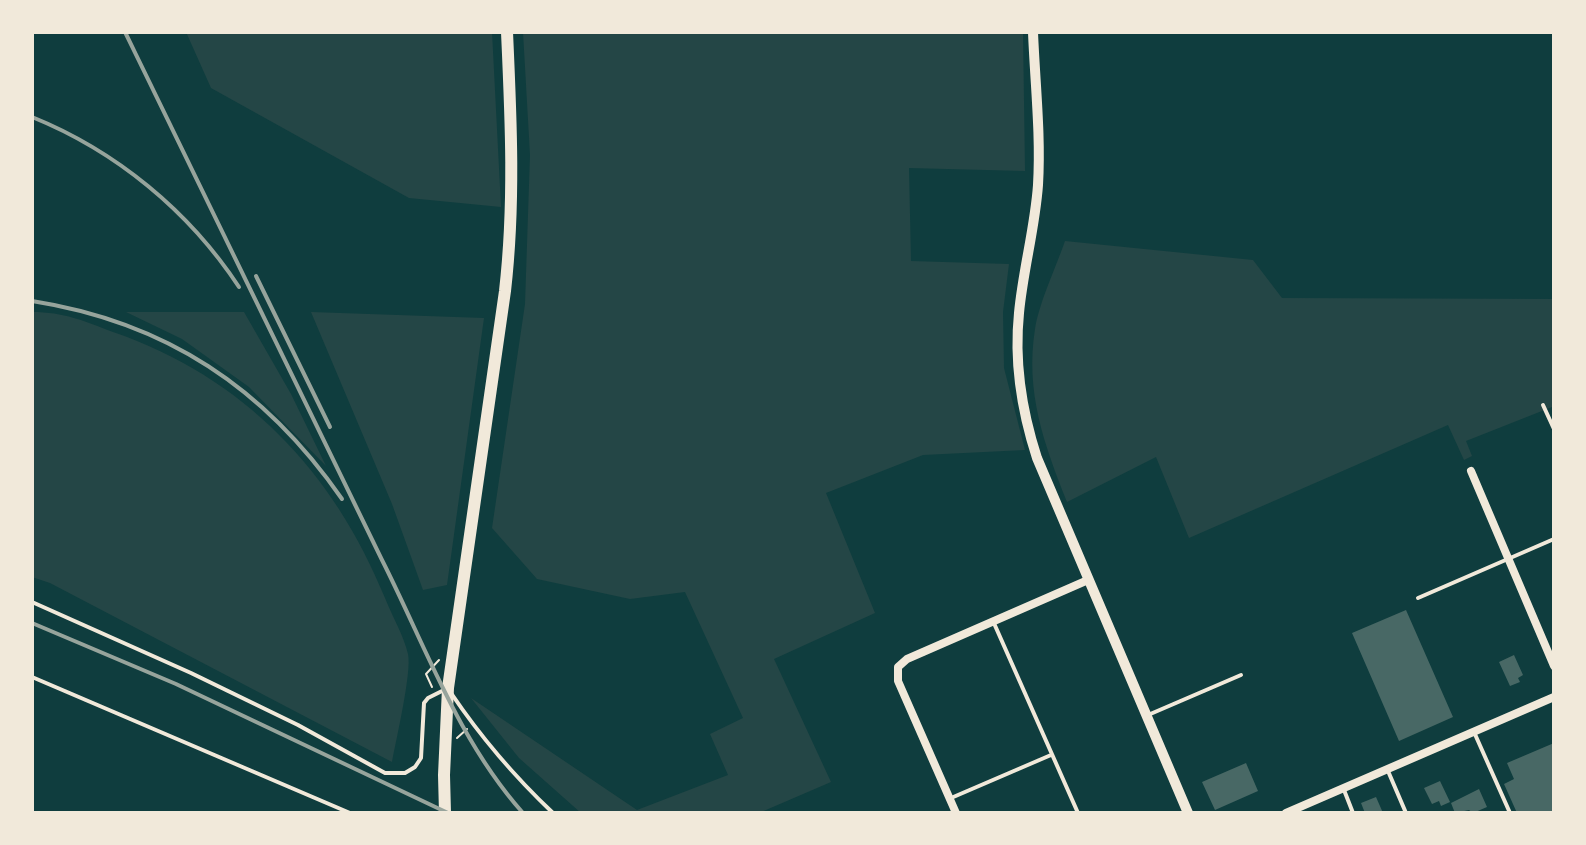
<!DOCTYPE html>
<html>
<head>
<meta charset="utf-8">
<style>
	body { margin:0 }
	#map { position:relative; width:1586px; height:845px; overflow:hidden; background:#0f3d3e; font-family:Karla,sans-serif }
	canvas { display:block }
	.frame { position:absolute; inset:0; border:34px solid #f1e9da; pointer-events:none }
</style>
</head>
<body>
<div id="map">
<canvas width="1586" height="845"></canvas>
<div class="frame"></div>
</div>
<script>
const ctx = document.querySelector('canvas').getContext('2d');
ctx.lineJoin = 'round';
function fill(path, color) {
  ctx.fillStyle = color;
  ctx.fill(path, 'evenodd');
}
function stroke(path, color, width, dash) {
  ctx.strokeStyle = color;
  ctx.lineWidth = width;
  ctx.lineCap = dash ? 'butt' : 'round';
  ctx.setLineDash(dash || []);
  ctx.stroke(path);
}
fill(new Path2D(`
	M186 32H492L501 207 409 198 211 88Z
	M523 32H1023L1025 171 909 168 911 261 1009 264 1003 312 1004 368 1025 450 923 455 826 493 875 613 774 659 831 782 759 813H581L519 758 471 698 637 810 728 775 710 734 743 718 685 592 630 599 537 579 492 528 525 304 530 155Z
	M1065 241 1253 260 1282 298 1554 299V411L1552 407 1466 441 1472 456 1464 460 1448 425 1189 538 1156 457 1067 502C1044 444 1025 392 1035 329 1039 303 1056 267 1065 241Z
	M32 312C64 312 84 321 113 332 244 377 334 472 385 598 392 616 404 636 408 654 412 672 396 740 392 762L50 583 32 577Z
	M126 312H244L291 394 326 466 249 387 182 339Z
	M311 312 484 318 447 585 423 590 392 504Z`), '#244646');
fill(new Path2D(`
	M1406 610 1453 717 1399 741 1352 633Z
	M1514 655 1523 675 1518 678 1520 682 1510 686 1499 662Z
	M1554 743V813H1517L1504 784 1514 779 1507 763Z
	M1246 763 1258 791 1215 810 1202 782Z
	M1440 781 1450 802 1441 806 1439 801 1432 804 1424 788Z
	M1479 789 1487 807 1473 813 1469 810 1455 813 1451 803Z
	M1376 797 1383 813H1365L1361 803Z`), '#486865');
stroke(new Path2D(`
	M432 687 426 674 439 660
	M457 738 467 729`), '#f1e9da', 2);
stroke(new Path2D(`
	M1543 405 1554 429
	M1418 598 1554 539
	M32 602 191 673 298 725 385 773H405L415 767 421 758 424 703 428 698 446 689
	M993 621 1078 813
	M32 677 350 813
	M451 693C480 736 515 777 553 813
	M1148 715 1241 675
	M1474 732 1510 813
	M1388 771 1406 813
	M1344 790 1353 813
	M951 798 1051 755`), '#f1e9da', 4);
stroke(new Path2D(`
	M1471 471 1554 666
	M956 813 898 681V667L907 659 1088 580
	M1286 813 1554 697`), '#f1e9da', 8);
stroke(new Path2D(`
	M1033 32C1035 83 1041 135 1038 185 1035 228 1023 270 1019 313 1014 362 1022 412 1037 458L1188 813`), '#f1e9da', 10);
stroke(new Path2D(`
	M445 813 444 775 448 688 505 291C515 204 511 119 507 32`), '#f1e9da', 12);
stroke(new Path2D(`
	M125 32C211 208 295 385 382 560 426 647 458 740 523 813
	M32 117C116 151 189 211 239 287
	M256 276 330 427
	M32 301C166 322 265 388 342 499
	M32 623 176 684 448 813`), '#97a49c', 4);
</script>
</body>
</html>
